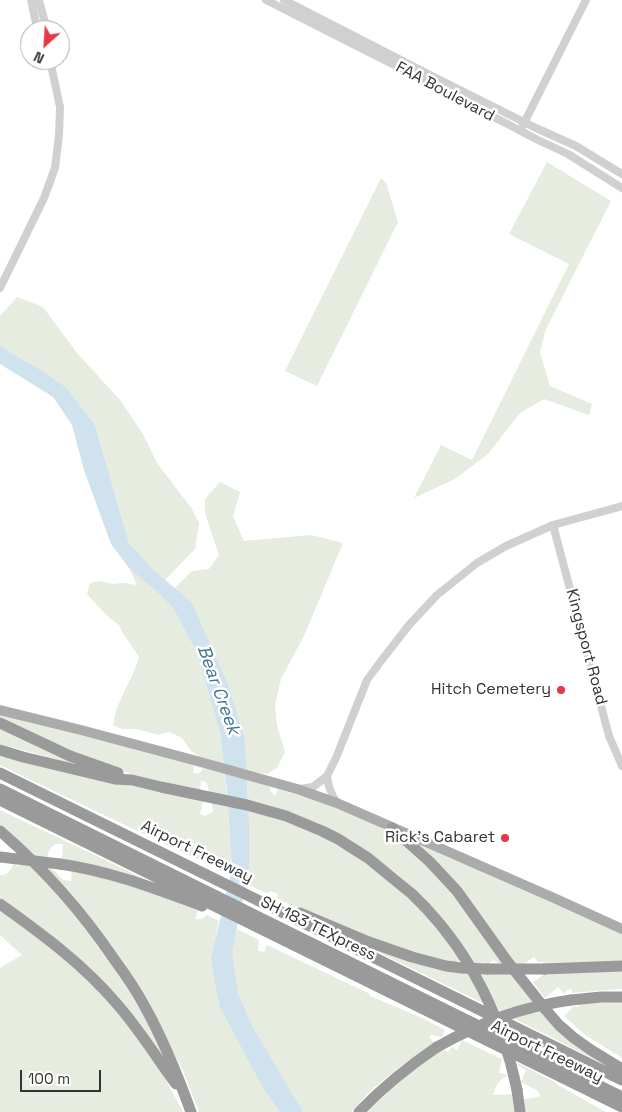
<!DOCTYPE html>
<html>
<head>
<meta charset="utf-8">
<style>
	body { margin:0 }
	#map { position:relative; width:622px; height:1112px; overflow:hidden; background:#fff; font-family:"Space Grotesk",sans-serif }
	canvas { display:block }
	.north { position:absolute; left:20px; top:20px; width:50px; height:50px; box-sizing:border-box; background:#fff; border:1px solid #adadad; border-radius:50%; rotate:206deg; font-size:14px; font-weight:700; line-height:20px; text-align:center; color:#333 }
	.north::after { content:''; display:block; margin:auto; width:18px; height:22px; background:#e63946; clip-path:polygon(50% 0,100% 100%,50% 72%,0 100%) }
	.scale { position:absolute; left:20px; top:1070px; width:81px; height:22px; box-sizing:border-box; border:2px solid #333; border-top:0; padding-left:6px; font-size:15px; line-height:18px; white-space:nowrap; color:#333; -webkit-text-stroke:4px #fff; paint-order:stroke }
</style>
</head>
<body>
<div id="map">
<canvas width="622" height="1112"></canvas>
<div class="north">N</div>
<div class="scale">100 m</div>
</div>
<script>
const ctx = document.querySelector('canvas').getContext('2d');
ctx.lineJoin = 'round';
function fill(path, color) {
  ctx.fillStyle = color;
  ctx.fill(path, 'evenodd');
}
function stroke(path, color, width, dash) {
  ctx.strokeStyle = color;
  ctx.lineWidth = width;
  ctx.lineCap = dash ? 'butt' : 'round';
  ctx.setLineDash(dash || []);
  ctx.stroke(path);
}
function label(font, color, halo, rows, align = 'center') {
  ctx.font = font + ' "Space Grotesk",sans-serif';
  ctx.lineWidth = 5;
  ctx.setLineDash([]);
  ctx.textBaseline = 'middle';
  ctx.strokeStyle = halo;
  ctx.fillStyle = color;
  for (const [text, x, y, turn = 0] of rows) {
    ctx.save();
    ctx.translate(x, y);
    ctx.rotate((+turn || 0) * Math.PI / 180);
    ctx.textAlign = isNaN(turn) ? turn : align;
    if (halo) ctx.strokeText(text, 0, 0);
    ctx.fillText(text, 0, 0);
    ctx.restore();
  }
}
fill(new Path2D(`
	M547 162 611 201 546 329 540 352 550 386 592 404 589 415 544 399 520 413 488 454 455 479 414 498 441 445 472 460 569 264 509 234Z
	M381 178 386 183 398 222 317 386 285 371Z
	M17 297 43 307 77 353 120 400 143 434 157 463 192 509 199 523 195 549 165 580 155 571 129 543 95 425 66 387 41 370 0 346V316Z
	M220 482 240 492 233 516 244 541 311 535 343 543 304 636 281 679 275 705 277 725 285 752 277 768 267 774 246 771 245 740 175 588 192 571 209 569 219 555 205 513V499Z
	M129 568 159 594 173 608 197 653 220 732 224 764 201 757 191 751 182 738 170 732 158 735 137 729H122L113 725 116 710 125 690 133 674 139 657 122 632 119 625 106 615 87 594 90 583 99 581 112 584 123 583 137 585Z
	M0 712 190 764 194 766 193 773 196 774 200 773 203 768 225 774 227 796 209 792 207 783 203 781H201L200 790 137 776 98 763 0 719Z
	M0 727 73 762 71 763 0 744Z
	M0 756 52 769 203 801 200 814 205 816 213 812 212 803 228 807 232 868 230 875 216 868C216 864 217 858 212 857L208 864 154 839 0 765Z
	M247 780 269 786 272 793 275 796 276 795 277 789 326 803 375 824 395 837 435 870 508 966H501L494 960 486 965 483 962 482 965 475 964 466 951 424 898 396 873 374 857 248 800Z
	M0 810 164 888 62 859 63 844C53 842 48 849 47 858L37 857 0 825Z
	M248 810C270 817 292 823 313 833 370 859 425 905 459 959L457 963 431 959 312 915 277 898 278 894 270 891 268 894 246 884 249 869Z
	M413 840 622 932V962L546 965 544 962H538L534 957 521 966H516Z
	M23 863H27C65 902 100 944 129 991 145 1017 159 1044 173 1071L49 935 0 897V875C9 875 10 870 14 864L18 866Z
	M43 865H49L63 880 71 881 72 868 135 885 198 911 195 919H202L207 915 219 921 216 934 233 945 237 929 259 940 258 951 264 952 267 945 370 994V996L422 1018 445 1030 442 1037 432 1035 429 1036 434 1043 402 1065 375 1087H374L351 1112H199L183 1071 145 997Z
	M0 909 57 952 86 976 117 1010 161 1071 183 1112H0V968L22 955 0 935Z
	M381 951 468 973 485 1004 380 953Z
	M622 970V989L596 991 572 993V989L567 990 565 994 558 987 545 998 533 982 546 973 550 976V974Z
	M481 973H513L534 1001 500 1012Z
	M609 1002H622V1058L584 1034 564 1016 574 1006 579 1007V1004Z
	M542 1010 606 1065 513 1018Z
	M462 1040 502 1059 499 1073 508 1075C499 1080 496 1085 493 1095L512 1094 514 1112H367L409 1073 443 1049 448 1052 452 1047 457 1050Z
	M518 1063 556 1083V1084L606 1112H525L524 1099 539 1097 540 1095 538 1091 521 1082 526 1070 517 1065Z`), '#e6ecdf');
fill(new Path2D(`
	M0 346 41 370 66 387 95 425 129 543 155 571 192 603 228 685 245 740 249 825V869L232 952 238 994 252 1026 303 1112H280L262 1086 220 1007 215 983 211 959 232 868 227 790 220 732 197 653 173 608 159 594 129 568 111 544 84 470 72 425 53 397 0 364Z`), '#cfe2ee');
stroke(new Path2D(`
	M31 0 36 23 40 30
	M39 0 45 23V30
	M266 0 404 70 538 140 568 154 622 188
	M284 0 434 77 536 128 576 146 622 174
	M523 125 586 0
	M0 288 44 198 55 168 59 135 60 107 50 60
	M553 525 609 736 622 766
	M327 776C328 787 331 794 337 803
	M299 789 313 787 327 776 336 758 367 680 381 661 409 625 437 595 477 563 506 546 553 525 622 506`), '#d0d0d0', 8);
stroke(new Path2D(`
	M0 710 81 730 197 761 297 789 337 803 554 898 622 929`), '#ababab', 10);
stroke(new Path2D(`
	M0 723 70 756 118 773
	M0 750 23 757 115 779 132 780 161 787 247 805 286 816 322 831 338 839 368 858 412 894 425 907
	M0 773 622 1080
	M0 789 622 1097
	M0 800 622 1107
	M392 828 430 862 457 891 507 961 546 1010 559 1025 574 1038 591 1050 622 1069
	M0 831C43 868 82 912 114 959 125 974 136 990 145 1007 164 1041 178 1076 191 1112
	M60 864C110 871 156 889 202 906
	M0 904C42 934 83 964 117 1004 139 1029 156 1057 176 1084
	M300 913 369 942 412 957 446 966 462 968 488 969
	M544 969 622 966
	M571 1000 601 997H622
	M517 1090 520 1112
	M359 1112C383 1087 409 1066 437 1047`), '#9a9a9a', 11);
stroke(new Path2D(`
	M0 857 60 864
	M425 907C473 958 503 1022 517 1090
	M488 969H544
	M437 1047C482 1022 520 1007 571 1000`), '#9a9a9a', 11);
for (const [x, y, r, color] of [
	[561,690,5,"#e63946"],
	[505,838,5,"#e63946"]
]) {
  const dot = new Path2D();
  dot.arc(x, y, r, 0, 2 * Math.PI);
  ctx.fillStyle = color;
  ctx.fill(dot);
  stroke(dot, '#fff', 2);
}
label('16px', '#333', '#fff', [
	["FAA Boulevard",445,92,28],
	["Kingsport Road",586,647,75],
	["Airport Freeway",197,852,26],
	["SH 183 TEXpress",318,929,26],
	["Airport Freeway",547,1052,26]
]);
label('16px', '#333', '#fff', [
	["Hitch Cemetery",551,690],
	["Rick's Cabaret",495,838]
], 'right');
label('italic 18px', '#3f7597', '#fff', [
	["Bear Creek",218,690,70]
]);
</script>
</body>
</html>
